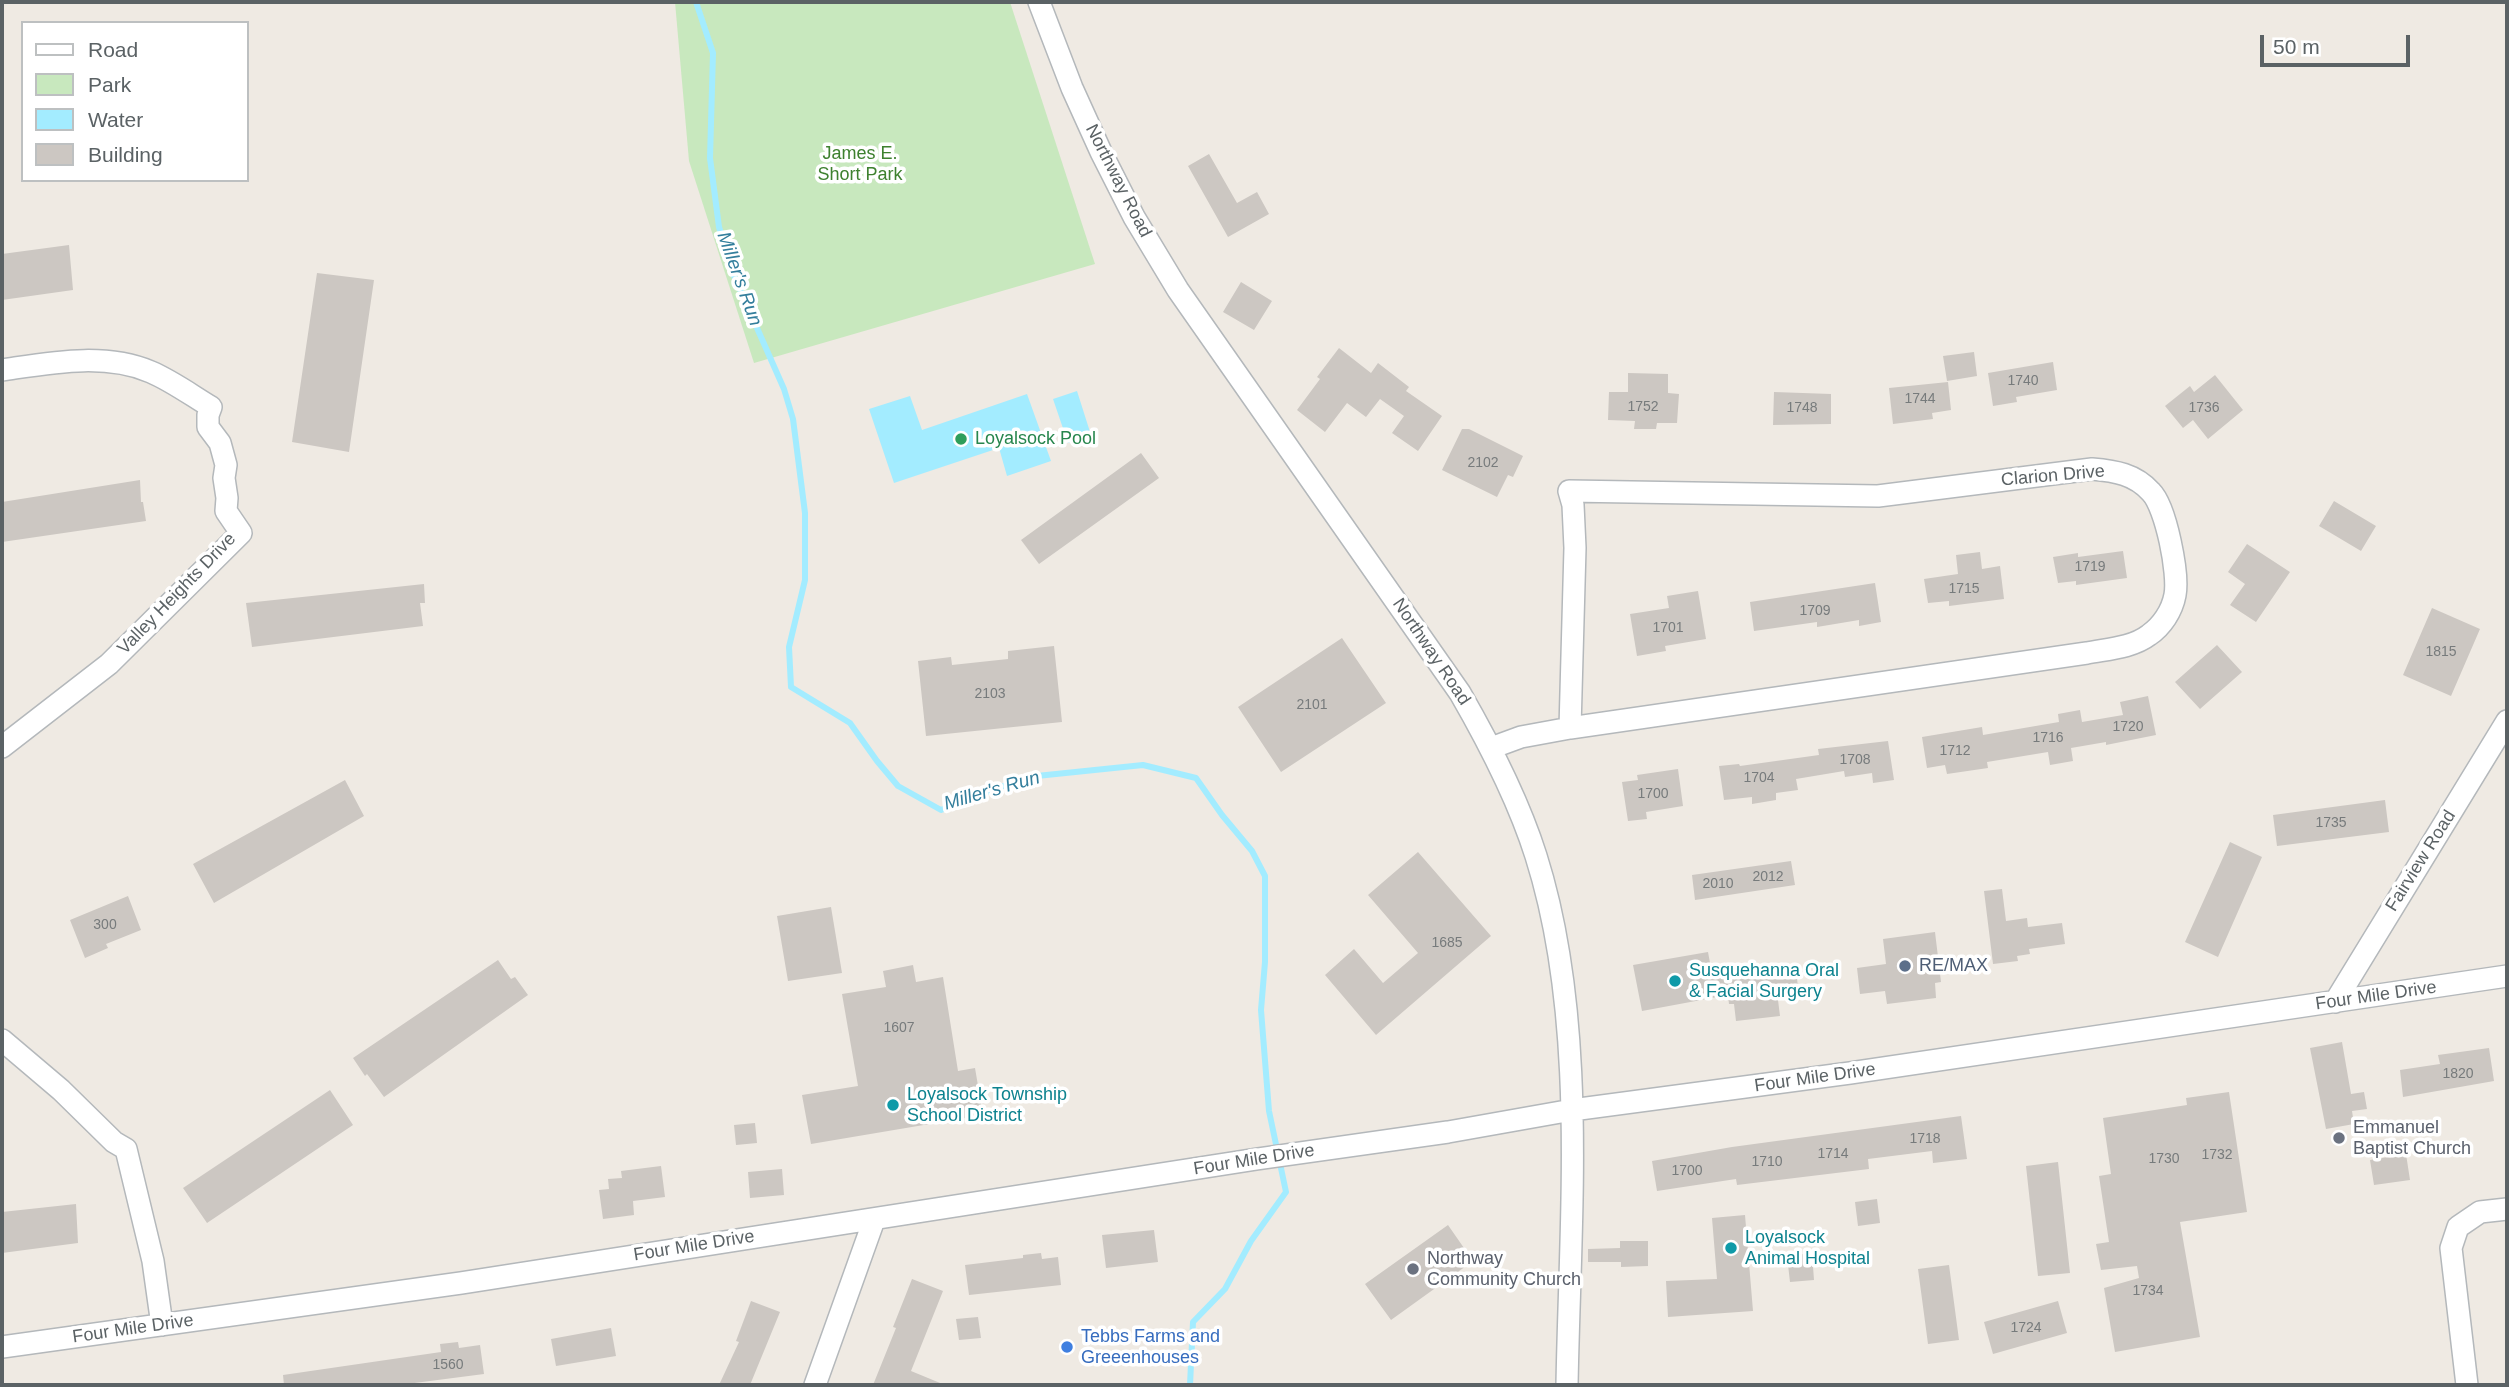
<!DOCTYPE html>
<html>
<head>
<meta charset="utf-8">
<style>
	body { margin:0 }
	#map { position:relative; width:2509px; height:1387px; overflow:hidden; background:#efeae3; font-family:Helvetica,sans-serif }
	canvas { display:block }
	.frame { position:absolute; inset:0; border:4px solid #5b6265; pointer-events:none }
	.legend { position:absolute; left:21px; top:21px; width:228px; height:161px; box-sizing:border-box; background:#fff; border:2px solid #bdc0c1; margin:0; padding:9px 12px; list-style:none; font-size:21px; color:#5b6265 }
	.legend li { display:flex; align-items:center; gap:14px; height:35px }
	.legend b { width:35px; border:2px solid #bdc0c1 }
	.scale { position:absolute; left:2260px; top:35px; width:150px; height:32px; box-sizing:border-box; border:4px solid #5b6265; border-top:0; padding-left:9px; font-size:21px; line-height:24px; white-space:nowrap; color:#5b6265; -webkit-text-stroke:5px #fff; paint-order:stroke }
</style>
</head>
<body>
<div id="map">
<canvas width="2509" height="1387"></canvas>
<div class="frame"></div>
<ul class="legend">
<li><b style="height:9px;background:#fff"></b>Road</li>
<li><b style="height:19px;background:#c8e8be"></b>Park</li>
<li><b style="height:19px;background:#a3ecff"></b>Water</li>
<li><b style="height:19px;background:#ccc7c2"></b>Building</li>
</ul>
<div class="scale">50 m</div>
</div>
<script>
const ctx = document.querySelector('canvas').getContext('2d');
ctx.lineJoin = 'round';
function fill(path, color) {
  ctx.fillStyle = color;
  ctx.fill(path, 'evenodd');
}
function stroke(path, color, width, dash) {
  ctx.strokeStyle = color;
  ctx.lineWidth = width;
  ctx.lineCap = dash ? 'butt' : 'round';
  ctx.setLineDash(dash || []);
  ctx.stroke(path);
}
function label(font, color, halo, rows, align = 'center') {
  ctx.font = font + ' Helvetica,sans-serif';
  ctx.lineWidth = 7;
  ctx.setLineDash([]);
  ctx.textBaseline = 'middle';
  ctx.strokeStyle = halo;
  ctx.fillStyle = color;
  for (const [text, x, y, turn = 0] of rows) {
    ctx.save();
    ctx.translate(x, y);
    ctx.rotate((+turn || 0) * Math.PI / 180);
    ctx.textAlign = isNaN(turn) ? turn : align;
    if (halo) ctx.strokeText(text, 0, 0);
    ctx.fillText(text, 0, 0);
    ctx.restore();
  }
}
fill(new Path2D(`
	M675 2H1010L1095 264 754 363 689 161Z`), '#c8e8be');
fill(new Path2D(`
	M1077 391 1091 435 1068 443 1053 399Z
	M1027 394 1051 461 1007 476 999 448 894 483 869 409 910 396 922 430Z`), '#a3ecff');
stroke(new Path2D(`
	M696 2 713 53 710 158 719 227 734 276 784 389 793 419 805 513V580L789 647 791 687 850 723 877 761 898 786 941 810 1027 777 1143 765 1196 778 1222 815 1252 851 1265 876V962L1261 1010 1269 1111 1286 1192 1251 1241 1225 1289 1193 1322 1190 1385`), '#a3ecff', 6);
fill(new Path2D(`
	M1209 154 1237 203 1257 192 1269 214 1228 237 1188 166Z
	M69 245 73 290 2 300V254Z
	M317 273 374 280 349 452 292 442Z
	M1241 282 1272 301 1254 330 1223 312Z
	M1339 348 1371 373 1378 363 1409 387 1406 391 1442 416 1418 451 1392 433 1404 416 1380 399 1366 417 1347 403 1325 432 1297 410 1320 379 1317 377Z
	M1974 352 1977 376 1947 381 1943 356Z
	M2053 362 2057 390 2016 397 2017 402 1993 406 1988 373Z
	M1628 373 1668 374V393L1679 394 1677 423H1657L1656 429H1634L1635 421 1608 420 1609 392H1628Z
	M2215 375 2243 410 2208 439 2193 420 2183 428 2165 406 2190 386 2194 392Z
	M1948 382 1951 410 1932 413 1933 419 1893 424 1889 388Z
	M1774 392 1831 394V424L1773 425Z
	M1462 429H1469L1523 456 1513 477 1508 475 1497 497 1442 470Z
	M1141 453 1159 478 1039 564 1021 540Z
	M140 480 141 502H143L146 521 2 542V502Z
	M2334 501 2376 526 2361 551 2319 526Z
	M2247 544 2290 572 2256 622 2230 605 2245 584 2228 572Z
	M2123 551 2127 578 2076 585V581L2058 583 2053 557 2078 553V557Z
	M1980 552 1982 569 2000 566 2004 599 1949 606V601L1928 603 1924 579 1958 574 1956 555Z
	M1875 583 1881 622 1859 626V620L1817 627V622L1754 631 1750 602Z
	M424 584 425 603H420L423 626 252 647 246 603Z
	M1698 591 1706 639 1665 646 1666 651 1637 656 1630 614 1669 608 1667 596Z
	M2432 608 2480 629 2451 696 2403 675Z
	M1342 638 1386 703 1281 772 1238 707Z
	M2217 645 2242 672 2200 709 2175 682Z
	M1054 646 1062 722 926 736 918 661 951 657 952 665 1008 659V651Z
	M2148 696 2156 735 2106 745V742L2071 748 2073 761 2050 765 2048 752 1987 762 1988 768 1947 774 1945 765 1927 768 1922 737 1982 727 1983 735 2059 722 2058 714 2080 710 2082 722 2123 715 2120 702Z
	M1888 741 1894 780 1873 783 1872 773 1845 777 1844 771 1796 779 1798 790 1776 793V800L1752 804V797L1724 800 1719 766 1739 764 1740 766 1819 755 1818 749Z
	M1678 769 1683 806 1646 812 1647 819 1628 821 1622 782 1638 780 1637 775Z
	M345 780 364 816 214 903 193 864Z
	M2385 800 2389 832 2277 846 2273 815Z
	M2230 842 2262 857 2218 957 2185 942Z
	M1418 852 1491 936 1376 1035 1325 975 1354 949 1383 983 1418 953 1368 895Z
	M1791 861 1795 885 1695 900 1692 875Z
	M2002 889 2006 921 2027 918 2028 927 2062 923 2065 944 2029 949 2030 954 2017 956 2018 961 1993 964 1984 891Z
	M128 896 141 930 106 944 108 948 85 958 70 920Z
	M831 907 842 973 788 981 777 916Z
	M1935 932 1941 982 1935 983 1936 998 1887 1004 1885 991 1860 994 1857 968 1886 964 1883 939Z
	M1708 952 1713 979 1796 969 1799 997 1778 1000 1780 1016 1736 1021 1734 1004H1729L1728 995 1642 1011 1633 965Z
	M498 960 511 979 515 977 528 995 384 1097 367 1074 365 1076 353 1058Z
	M913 965 916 982 943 977 958 1071 975 1068 983 1115 811 1144 802 1095 858 1086 842 994 886 987 883 971Z
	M2342 1042 2351 1094 2364 1092 2367 1109 2352 1111 2354 1124 2326 1129 2310 1048Z
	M2489 1048 2494 1081 2403 1097 2400 1070 2440 1064 2438 1055Z
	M330 1090 353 1125 207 1223 183 1188Z
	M2229 1092 2247 1212 2180 1222 2200 1337 2115 1352 2104 1288 2139 1278 2137 1266 2101 1270 2096 1244 2109 1242 2099 1176 2111 1174 2103 1118 2187 1105 2186 1098Z
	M1961 1116 1967 1159 1933 1163 1932 1151 1868 1159 1869 1169 1737 1185 1736 1179 1657 1191 1652 1161 1732 1147Z
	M755 1123 757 1143 736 1145 734 1125Z
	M2406 1154 2410 1180 2374 1185 2370 1160Z
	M2058 1162 2070 1273 2038 1276 2026 1166Z
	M661 1166 665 1197 633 1201 634 1215 603 1219 599 1190 609 1189 608 1179 622 1178 621 1171Z
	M782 1169 784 1195 750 1198 748 1172Z
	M1877 1199 1880 1223 1858 1226 1855 1202Z
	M76 1204 78 1243 2 1253V1212Z
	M1745 1215 1753 1311 1668 1317 1666 1281 1717 1279 1712 1218Z
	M1448 1225 1473 1261 1391 1320 1365 1284Z
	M1154 1230 1158 1262 1106 1268 1102 1235Z
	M1620 1241H1648V1266L1621 1267V1262H1588V1249L1620 1248Z
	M1041 1253 1042 1259 1058 1257 1061 1285 969 1295 965 1265 1023 1258V1255Z
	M1812 1253 1814 1280 1790 1282 1787 1256Z
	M1949 1265 1959 1340 1928 1344 1918 1269Z
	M912 1279 943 1291 911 1371 945 1385H873L896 1328 893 1327Z
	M751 1301 780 1312 750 1385H719L739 1342 736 1341Z
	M2058 1301 2067 1333 1993 1354 1984 1322Z
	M978 1317 981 1338 959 1340 956 1319Z
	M611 1328 616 1356 556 1366 551 1339Z
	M458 1342 459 1348 480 1345 484 1374 399 1385H284L283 1375 441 1352 440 1344Z`), '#ccc7c2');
const minor = new Path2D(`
	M1039 2 1072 88 1101 152 1134 217 1178 290 1460 693C1490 745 1518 799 1536 856 1588 1020 1570 1215 1567 1385
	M2 370C50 363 104 352 151 372 172 381 191 395 211 407L208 415V427L220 443 226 465 224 478 227 498 226 511 241 533 109 664 2 747
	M2092 469C2115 471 2135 474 2151 492 2166 507 2179 574 2175 595 2172 611 2162 626 2149 635 2132 648 2107 649 2087 653L1570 728 1575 548 1573 505 1569 491 1878 496Z
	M1491 748 1521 737 1570 728
	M2335 1002 2507 721
	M2 1040 61 1090 114 1142 126 1149 153 1261 162 1325
	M2 1347 461 1283 1257 1159 1448 1132 1572 1110 1850 1073 2507 976
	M815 1385 874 1220
	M2467 1385 2451 1248 2458 1227 2480 1212 2507 1209`);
stroke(minor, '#b4b8bb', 24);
stroke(minor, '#fff', 21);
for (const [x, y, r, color] of [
	[961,439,7,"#2e9e5b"],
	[1905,966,7,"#5c6f8a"],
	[1675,981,7,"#0f9aa8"],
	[893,1105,7,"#0f9aa8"],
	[2339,1138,7,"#6b7280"],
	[1731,1248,7,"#0f9aa8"],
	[1413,1269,7,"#6b7280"],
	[1067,1347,7,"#3f7fe0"]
]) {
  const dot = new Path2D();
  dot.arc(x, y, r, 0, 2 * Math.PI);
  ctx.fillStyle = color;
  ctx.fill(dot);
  stroke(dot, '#fff', 2.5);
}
label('14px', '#777b7c', null, [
	["1740",2023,381],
	["1744",1920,399],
	["1752",1643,407],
	["1748",1802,408],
	["1736",2204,408],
	["2102",1483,463],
	["1719",2090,567],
	["1715",1964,589],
	["1709",1815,611],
	["1701",1668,628],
	["1815",2441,652],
	["2103",990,694],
	["2101",1312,705],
	["1720",2128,727],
	["1716",2048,738],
	["1712",1955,751],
	["1708",1855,760],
	["1704",1759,778],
	["1700",1653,794],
	["1735",2331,823],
	["2012",1768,877],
	["2010",1718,884],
	["300",105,925],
	["1685",1447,943],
	["1607",899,1028],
	["1820",2458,1074],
	["1718",1925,1139],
	["1714",1833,1154],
	["1732",2217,1155],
	["1730",2164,1159],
	["1710",1767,1162],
	["1700",1687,1171],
	["1734",2148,1291],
	["1724",2026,1328],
	["1560",448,1365]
]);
label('18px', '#3e812f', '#fff', [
	["James E.",860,154],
	["Short Park",860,175]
]);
label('18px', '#5b6265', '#fff', [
	["Northway Road",1118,181,63],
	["Clarion Drive",2053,476,-5],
	["Valley Heights Drive",177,594,-46],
	["Northway Road",1431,652,56],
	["Fairview Road",2421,861,-58],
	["Four Mile Drive",2376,996,-8],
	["Four Mile Drive",1815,1078,-8],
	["Four Mile Drive",1254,1160,-9],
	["Four Mile Drive",694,1246,-9],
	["Four Mile Drive",133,1329,-8]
]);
label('18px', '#27864d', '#fff', [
	["Loyalsock Pool",975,439]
], 'left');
label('18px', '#4e5e75', '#fff', [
	["RE/MAX",1919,966]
], 'left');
label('18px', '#0d838f', '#fff', [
	["Susquehanna Oral",1689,971],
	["& Facial Surgery",1689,992],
	["Loyalsock Township",907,1095],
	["School District",907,1116],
	["Loyalsock",1745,1238],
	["Animal Hospital",1745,1259]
], 'left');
label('18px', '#5b616d', '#fff', [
	["Emmanuel",2353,1128],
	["Baptist Church",2353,1149],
	["Northway",1427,1259],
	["Community Church",1427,1280]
], 'left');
label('18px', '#366cbe', '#fff', [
	["Tebbs Farms and",1081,1337],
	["Greeenhouses",1081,1358]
], 'left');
label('italic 19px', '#337e9c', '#fff', [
	["Miller's Run",739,279,70],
	["Miller's Run",992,791,-16]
]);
</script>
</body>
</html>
